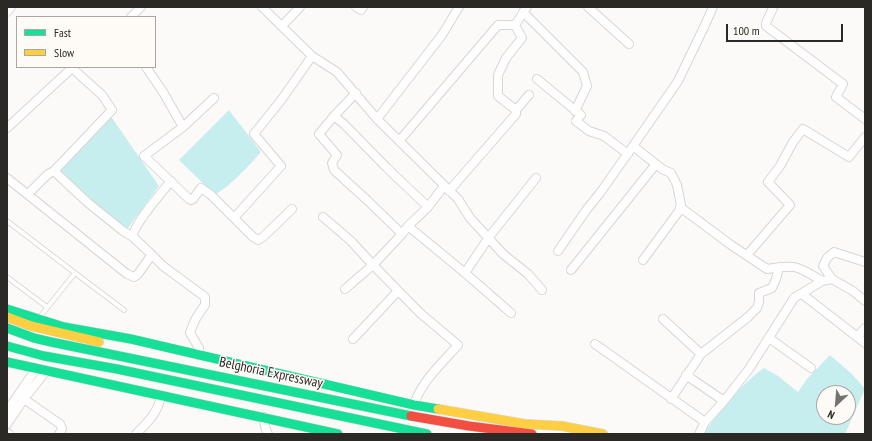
<!DOCTYPE html>
<html>
<head>
<meta charset="utf-8">
<style>
	body { margin:0 }
	#map { position:relative; width:872px; height:441px; overflow:hidden; background:#fcfaf8; font-family:"PT Sans Narrow",sans-serif }
	canvas { display:block }
	.frame { position:absolute; inset:0; border:8px solid #2b2926; pointer-events:none }
	.legend { position:absolute; left:16px; top:16px; width:140px; height:52px; box-sizing:border-box; background:#fefbf6; border:1px solid #aaa7a3; margin:0; padding:5px 7px; list-style:none; font-size:12px; color:#2b2926 }
	.legend li { display:flex; align-items:center; gap:8px; height:20px }
	.legend b { width:20px; border:1px solid #aaa7a3 }
	.north { position:absolute; left:816px; top:385px; width:40px; height:40px; box-sizing:border-box; background:#fefbf6; border:1px solid #aaa7a3; border-radius:50%; rotate:206deg; font-size:11px; font-weight:700; line-height:16px; text-align:center; color:#2b2926 }
	.north::after { content:''; display:block; margin:auto; width:14px; height:18px; background:#747270; clip-path:polygon(50% 0,100% 100%,50% 72%,0 100%) }
	.scale { position:absolute; left:726px; top:24px; width:117px; height:18px; box-sizing:border-box; border:2px solid #2b2926; border-top:0; padding-left:5px; font-size:12px; line-height:14px; white-space:nowrap; color:#2b2926; -webkit-text-stroke:3px #fefbf6; paint-order:stroke }
</style>
</head>
<body>
<div id="map">
<canvas width="872" height="441"></canvas>
<div class="frame"></div>
<ul class="legend">
<li><b style="height:5px;background:#16e098"></b>Fast</li>
<li><b style="height:5px;background:#ffcf43"></b>Slow</li>
</ul>
<div class="north">N</div>
<div class="scale">100 m</div>
</div>
<script>
const ctx = document.querySelector('canvas').getContext('2d');
ctx.lineJoin = 'round';
function fill(path, color) {
  ctx.fillStyle = color;
  ctx.fill(path, 'evenodd');
}
function stroke(path, color, width, dash) {
  ctx.strokeStyle = color;
  ctx.lineWidth = width;
  ctx.lineCap = dash ? 'butt' : 'round';
  ctx.setLineDash(dash || []);
  ctx.stroke(path);
}
function label(font, color, halo, rows, align = 'center') {
  ctx.font = font + ' "PT Sans Narrow",sans-serif';
  ctx.lineWidth = 3;
  ctx.setLineDash([]);
  ctx.textBaseline = 'middle';
  ctx.strokeStyle = halo;
  ctx.fillStyle = color;
  for (const [text, x, y, turn = 0] of rows) {
    ctx.save();
    ctx.translate(x, y);
    ctx.rotate((+turn || 0) * Math.PI / 180);
    ctx.textAlign = isNaN(turn) ? turn : align;
    if (halo) ctx.strokeText(text, 0, 0);
    ctx.fillText(text, 0, 0);
    ctx.restore();
  }
}
fill(new Path2D(`
	M229 110 261 152C247 168 233 183 215 195L179 160Z
	M110 115 159 186 125 232 54 173Z
	M830 355 852 374 865 389 845 434H705L706 430C724 406 739 386 764 368L778 376 798 392 807 379ZM824 393H848V417H824Z`), '#c6eeee');
const lane = new Path2D(`
	M7 221 75 273 39 318
	M75 273 124 310
	M7 277 47 307`);
const street = new Path2D(`
	M262 7 312 56 337 72 377 119 458 199 470 218 503 254 528 274 542 290
	M356 7 361 10 363 7
	M588 7 629 44
	M772 7 773 8 766 23V26L843 84 836 97 865 119
	M7 12 11 7
	M523 12 583 72 587 86 575 111
	M131 17 141 7
	M282 26 300 7
	M146 67 163 92 183 127 144 156 189 199 191 200 193 199 201 188 211 195 234 218
	M537 79 581 115 576 121 589 131 604 136 628 154
	M356 93 334 116 319 134 337 155 332 163 334 170 368 201 402 234
	M516 110 529 95
	M334 116 344 124 387 168 428 207
	M377 119 442 35 459 7
	M183 127 214 98
	M7 128 73 67
	M400 140 498 25H515
	M54 171 87 202 123 231 133 237
	M7 178 127 274 134 277 138 274 150 257 151 254 133 237C132 226 163 191 171 181
	M449 191 516 114V110L498 96V75L506 58 522 38 515 25 527 7
	M28 194 48 174 54 171 112 110 102 95 72 68
	M680 207 731 245 767 269C797 264 797 266 822 281
	M292 209 263 237 258 240 253 237 234 218 281 166 254 134 282 99 312 56
	M323 217 351 241 373 265 402 234 408 226 428 207 444 186
	M408 226 465 273 489 237 536 178
	M558 251 587 209 600 193 633 146
	M151 254 163 266 205 297V305C198 314 193 322 190 333L199 348 198 355
	M747 255 790 205 768 182 780 166 793 142 803 129 849 157 865 137
	M643 260 679 211 681 205 677 185 671 173 662 169 633 146 678 81 705 25 713 7
	M571 270 656 164
	M465 273 511 313
	M832 279 823 266 827 258 834 252 865 262
	M345 289 373 265 420 313 458 345C443 362 420 383 414 405
	M802 294 865 343
	M663 319 701 354 671 399
	M857 337 865 328
	M769 338 811 368
	M353 339 398 291
	M595 344 705 422 699 434
	M701 354 748 317 757 308 759 302V293L772 288 776 279 779 267
	M686 375 724 401
	M24 399 60 424 62 429 59 434
	M7 411 36 369
	M264 417C264 423 265 429 268 434
	M705 422 724 401 749 369 794 298 822 281 832 279 853 291 865 301
	M7 424 24 399 46 371
	M7 433 9 434
	M136 434C147 423 158 413 161 396`);
const fast = new Path2D(`
	M7 309 64 327 131 339 414 405 438 409
	M7 328 34 338 51 342 411 416
	M7 346 44 356 117 369 427 434
	M7 362 338 434`);
const slow = new Path2D(`
	M7 317 31 326 99 342
	M438 409 525 424 562 426 603 434`);
const jam = new Path2D(`
	M411 416 469 426 532 434`);
stroke(lane, '#d8d6d4', 5.5);
stroke(street, '#d8d6d4', 10);
stroke(fast, '#d8d6d4', 10);
stroke(slow, '#d8d6d4', 10);
stroke(jam, '#d8d6d4', 10);
stroke(lane, '#fffefe', 4);
stroke(street, '#fffefe', 8);
stroke(fast, '#16e098', 9);
stroke(slow, '#ffcf43', 9);
stroke(jam, '#f24e42', 9);
label('14px', '#2b2926', '#fefbf6', [
	["Belghoria Expressway",271,373,12]
]);
</script>
</body>
</html>
